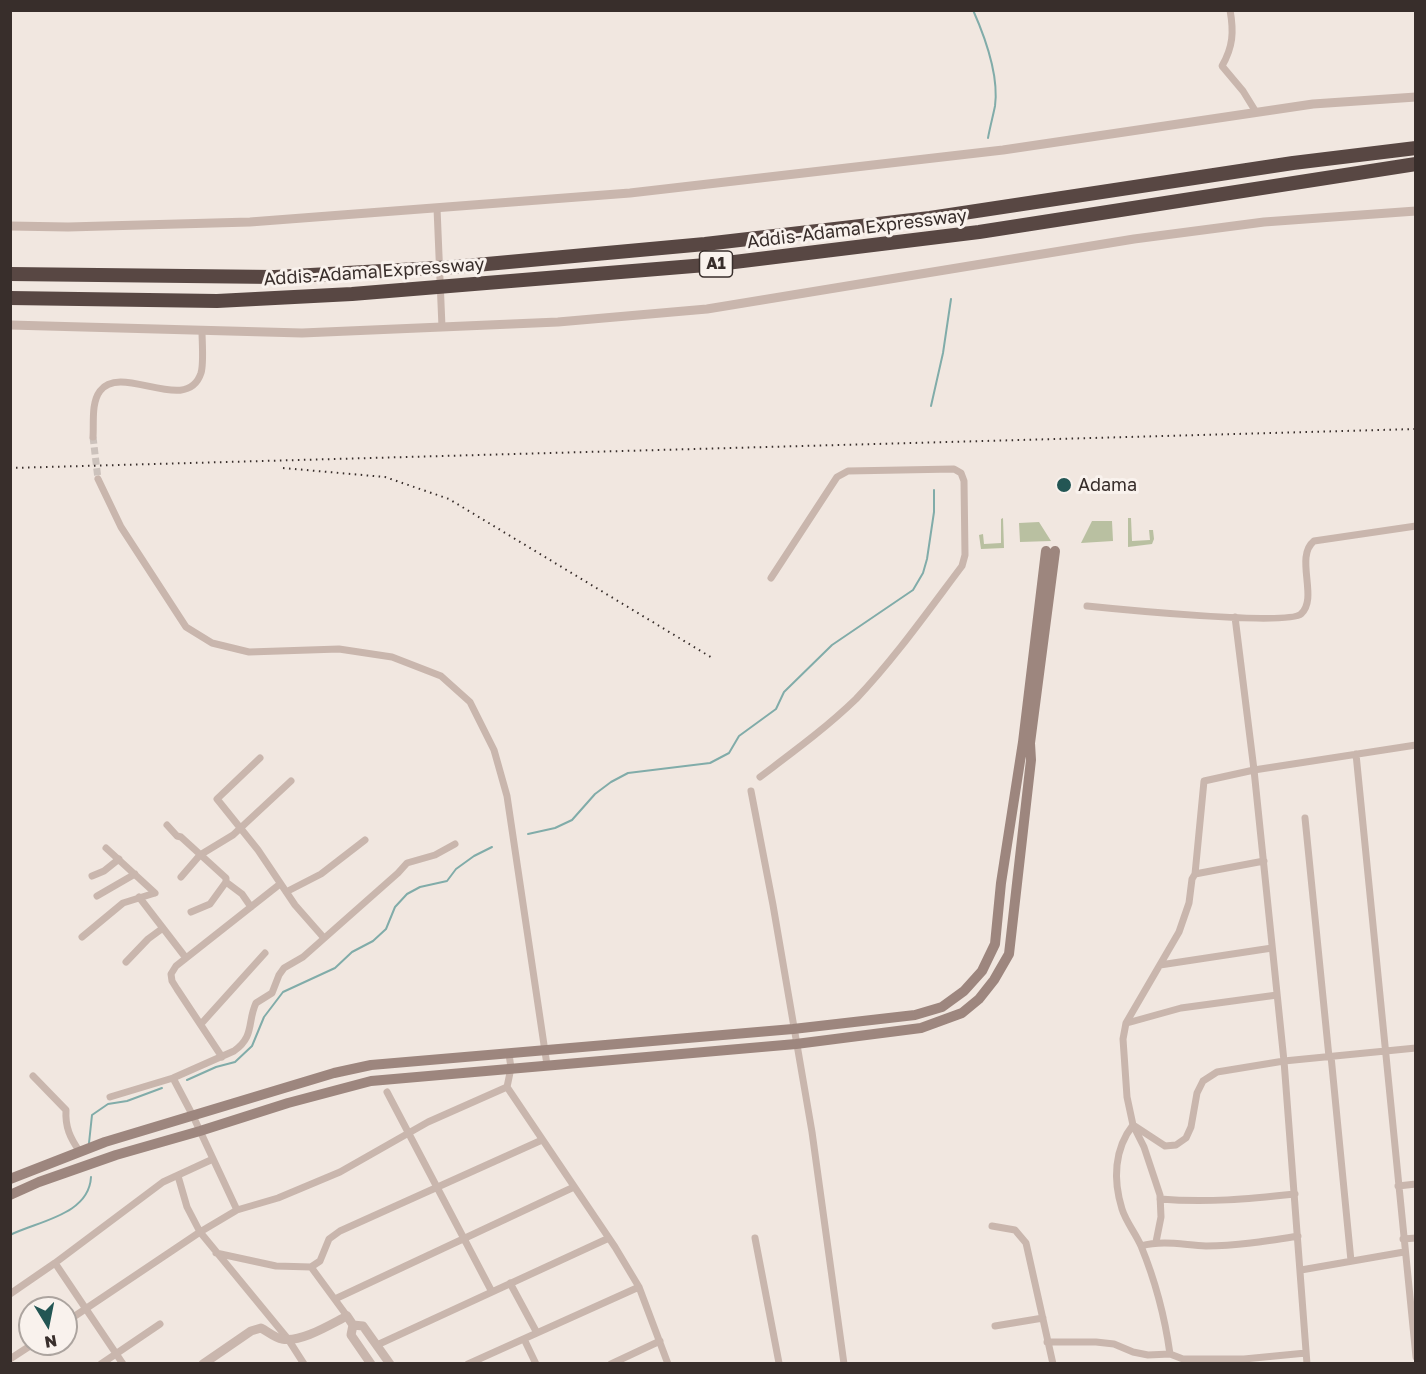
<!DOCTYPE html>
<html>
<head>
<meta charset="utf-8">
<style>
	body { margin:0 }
	#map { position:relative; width:1426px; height:1374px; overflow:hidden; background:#f1e7e0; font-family:"Golos Text",sans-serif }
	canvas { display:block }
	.frame { position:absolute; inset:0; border:12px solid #382e2b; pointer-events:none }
	.north { position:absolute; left:18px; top:1296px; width:60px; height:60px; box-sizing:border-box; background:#f9f2ed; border:2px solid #aca49f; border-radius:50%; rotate:170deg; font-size:16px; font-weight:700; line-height:24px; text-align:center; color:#382e2b }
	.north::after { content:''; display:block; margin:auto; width:21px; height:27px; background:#235654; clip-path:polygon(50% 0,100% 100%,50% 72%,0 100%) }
</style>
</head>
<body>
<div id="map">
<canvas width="1426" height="1374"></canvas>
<div class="frame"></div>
<div class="north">N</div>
</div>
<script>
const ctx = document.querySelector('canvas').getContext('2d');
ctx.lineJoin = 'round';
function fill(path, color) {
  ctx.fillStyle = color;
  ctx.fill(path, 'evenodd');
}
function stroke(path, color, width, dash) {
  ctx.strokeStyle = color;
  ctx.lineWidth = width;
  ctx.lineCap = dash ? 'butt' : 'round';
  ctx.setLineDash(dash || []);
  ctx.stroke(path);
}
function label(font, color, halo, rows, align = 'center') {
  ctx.font = font + ' "Golos Text",sans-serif';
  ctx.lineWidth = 6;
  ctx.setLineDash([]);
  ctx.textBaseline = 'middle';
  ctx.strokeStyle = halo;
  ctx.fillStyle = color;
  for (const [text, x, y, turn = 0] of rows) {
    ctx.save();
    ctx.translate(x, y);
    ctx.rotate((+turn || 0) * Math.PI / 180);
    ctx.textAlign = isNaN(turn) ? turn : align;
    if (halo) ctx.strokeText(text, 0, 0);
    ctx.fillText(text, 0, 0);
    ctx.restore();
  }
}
fill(new Path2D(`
	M1003 518 1004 548 981 549 979 535 983 534 984 544 1001 543V519Z
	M1128 518H1131L1132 541 1150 540 1149 530H1153L1154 539 1152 544 1128 547Z
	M1092 521H1112L1113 541 1081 543Z
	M1039 522 1051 541 1020 542 1019 523Z`), '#b9c0a1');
stroke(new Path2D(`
	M973 10C985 37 999 76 995 106 993 116 990 127 988 138
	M931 406 943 353 951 299
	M528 834 555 828 572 820 595 794 611 782 628 773 710 763 729 753 739 736 776 709 784 692 832 645 913 590 923 573 927 559 934 512V490
	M187 1080 216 1067 235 1062 252 1046 264 1017 283 992 335 968 352 952 373 941 386 929 395 907 407 894 420 887 447 881 456 869 474 856 492 847
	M89 1143 92 1115 108 1104 127 1101 162 1088
	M10 1235C38 1221 89 1215 91 1177`), '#81aca9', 2);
stroke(new Path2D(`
	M93 437 98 479`), '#ccc2bc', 7, [7, 3.5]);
stroke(new Path2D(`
	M1230 10C1234 32 1233 47 1222 66L1243 91 1256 112
	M437 208 442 327
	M93 437C94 423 91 403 100 391 121 362 187 416 201 373 204 363 202 342 202 331
	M98 479 121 527 186 627 212 643 249 652 339 649 392 657 441 676 470 702 494 750 507 796 547 1065
	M1087 606C1116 609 1288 626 1301 614 1319 598 1294 557 1314 541L1416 526
	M1235 617 1254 770 1284 1061 1307 1364
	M1356 754 1416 1357
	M260 758 217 799 258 850 295 905 324 938
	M760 777C793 752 826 728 856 699 895 658 928 611 962 566L965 555 964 481 961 473 954 469 848 471 837 477 771 578
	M751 791 773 905 812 1132 844 1364
	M1305 818 1329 1057
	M167 825 177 836 181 837 226 878V882L210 904 191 912
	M106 848 155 893
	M1195 874 1264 861
	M92 876 104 871 119 859
	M181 877 200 855 233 835 291 781
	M226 882 242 894 251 907
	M286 892 321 874 365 840
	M97 896 135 874
	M139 897 186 958
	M82 937 123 903 155 893
	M126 962 148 939 163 928
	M1160 965 1272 948
	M1127 1023 1181 1008 1277 995
	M201 1024 265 953
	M509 1054 511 1068 507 1087 615 1247 639 1287 668 1364
	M1331 1056 1351 1261
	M222 1057 177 989 172 981 171 974 176 966 280 884
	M33 1076 66 1110C65 1127 70 1138 80 1152
	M173 1078 193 1116 237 1210
	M387 1092 492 1292
	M110 1097 173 1078 234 1051C255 1036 247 1022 256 1003L272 993 279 975 284 968 303 957 398 873 407 863 435 855 455 844
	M178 1176 187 1207 200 1232 288 1339 304 1364
	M1398 1186 1416 1184
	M1160 1199C1206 1203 1249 1199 1295 1194
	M992 1226 1015 1230 1026 1243 1053 1364
	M755 1238 779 1363
	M1403 1239 1416 1238
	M1156 1242 1161 1217 1160 1195 1144 1147 1133 1125 1127 1097 1123 1039 1126 1023 1179 932 1189 903 1192 879 1195 874 1204 781 1254 770 1416 745
	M1141 1246C1163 1240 1183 1245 1206 1246 1237 1246 1267 1241 1298 1236
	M216 1253 276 1266 311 1267 320 1261 329 1239 340 1231 542 1140
	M55 1263 123 1364
	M311 1267 347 1316
	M1301 1270 1404 1252
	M510 1283 537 1333
	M10 1294 55 1263 163 1182 213 1159
	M335 1299 574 1187
	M66 1322 200 1232 237 1210 278 1198 340 1172 428 1122 507 1087
	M995 1326 1043 1318
	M524 1339 536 1364
	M1047 1342H1096L1114 1344 1133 1352 1148 1355 1170 1354 1183 1359H1244L1306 1353
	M377 1345 609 1238
	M1170 1354C1165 1318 1155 1280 1141 1246 1136 1234 1126 1222 1122 1209 1113 1180 1114 1149 1133 1125L1165 1146 1176 1145 1186 1138 1191 1127 1197 1093 1203 1081 1217 1072 1284 1061 1416 1048
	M10 1359 33 1344
	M101 1364 160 1324
	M468 1364 639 1287
	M611 1364 660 1341`), '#c9b6ad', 7);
stroke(new Path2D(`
	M10 226 68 227 250 222 630 193 1003 150 1313 104 1416 97
	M10 325 302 333 558 322 707 309 1134 239 1264 222 1416 211
	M353 1325 363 1326 390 1364
	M203 1364 251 1331 261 1328C267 1331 275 1338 282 1339 301 1343 331 1324 347 1316L353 1325 351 1335 371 1364`), '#c9b6ad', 9);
stroke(new Path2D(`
	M10 1179 105 1142 334 1073 371 1065 793 1029 915 1015 942 1007 964 991 982 971 995 944 1001 883 1023 742 1046 551
	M10 1195 39 1182 116 1155 200 1131 288 1103 371 1081 796 1044 921 1028 962 1013 979 999 994 980 1009 954 1031 760 1030 743 1055 551`), '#9d867e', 10);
stroke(new Path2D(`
	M10 274 275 277 454 267 705 244 930 218 1293 163 1416 148
	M10 298 217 301 352 294 718 264 979 232 1416 164`), '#584743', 14);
stroke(new Path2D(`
	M10 468 1416 429
	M283 468 385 477 449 499 714 659`), '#382e2b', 2, [1.5, 4.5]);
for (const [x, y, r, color] of [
	[1064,485,8,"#235654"]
]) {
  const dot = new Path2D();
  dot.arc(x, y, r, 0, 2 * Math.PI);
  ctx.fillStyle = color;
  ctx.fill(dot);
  stroke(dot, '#f9f2ed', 2);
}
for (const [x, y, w] of [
	[716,264,33]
]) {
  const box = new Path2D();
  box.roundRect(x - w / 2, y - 13, w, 26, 4.5);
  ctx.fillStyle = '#f9f2ed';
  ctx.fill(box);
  stroke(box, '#382e2b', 1.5);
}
label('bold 16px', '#382e2b', null, [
	["A1",716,264]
]);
label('18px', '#382e2b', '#f9f2ed', [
	["Addis-Adama Expressway",857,229,-7],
	["Addis-Adama Expressway",374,272,-4]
]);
label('18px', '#382e2b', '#f9f2ed', [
	["Adama",1078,485]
], 'left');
</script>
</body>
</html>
